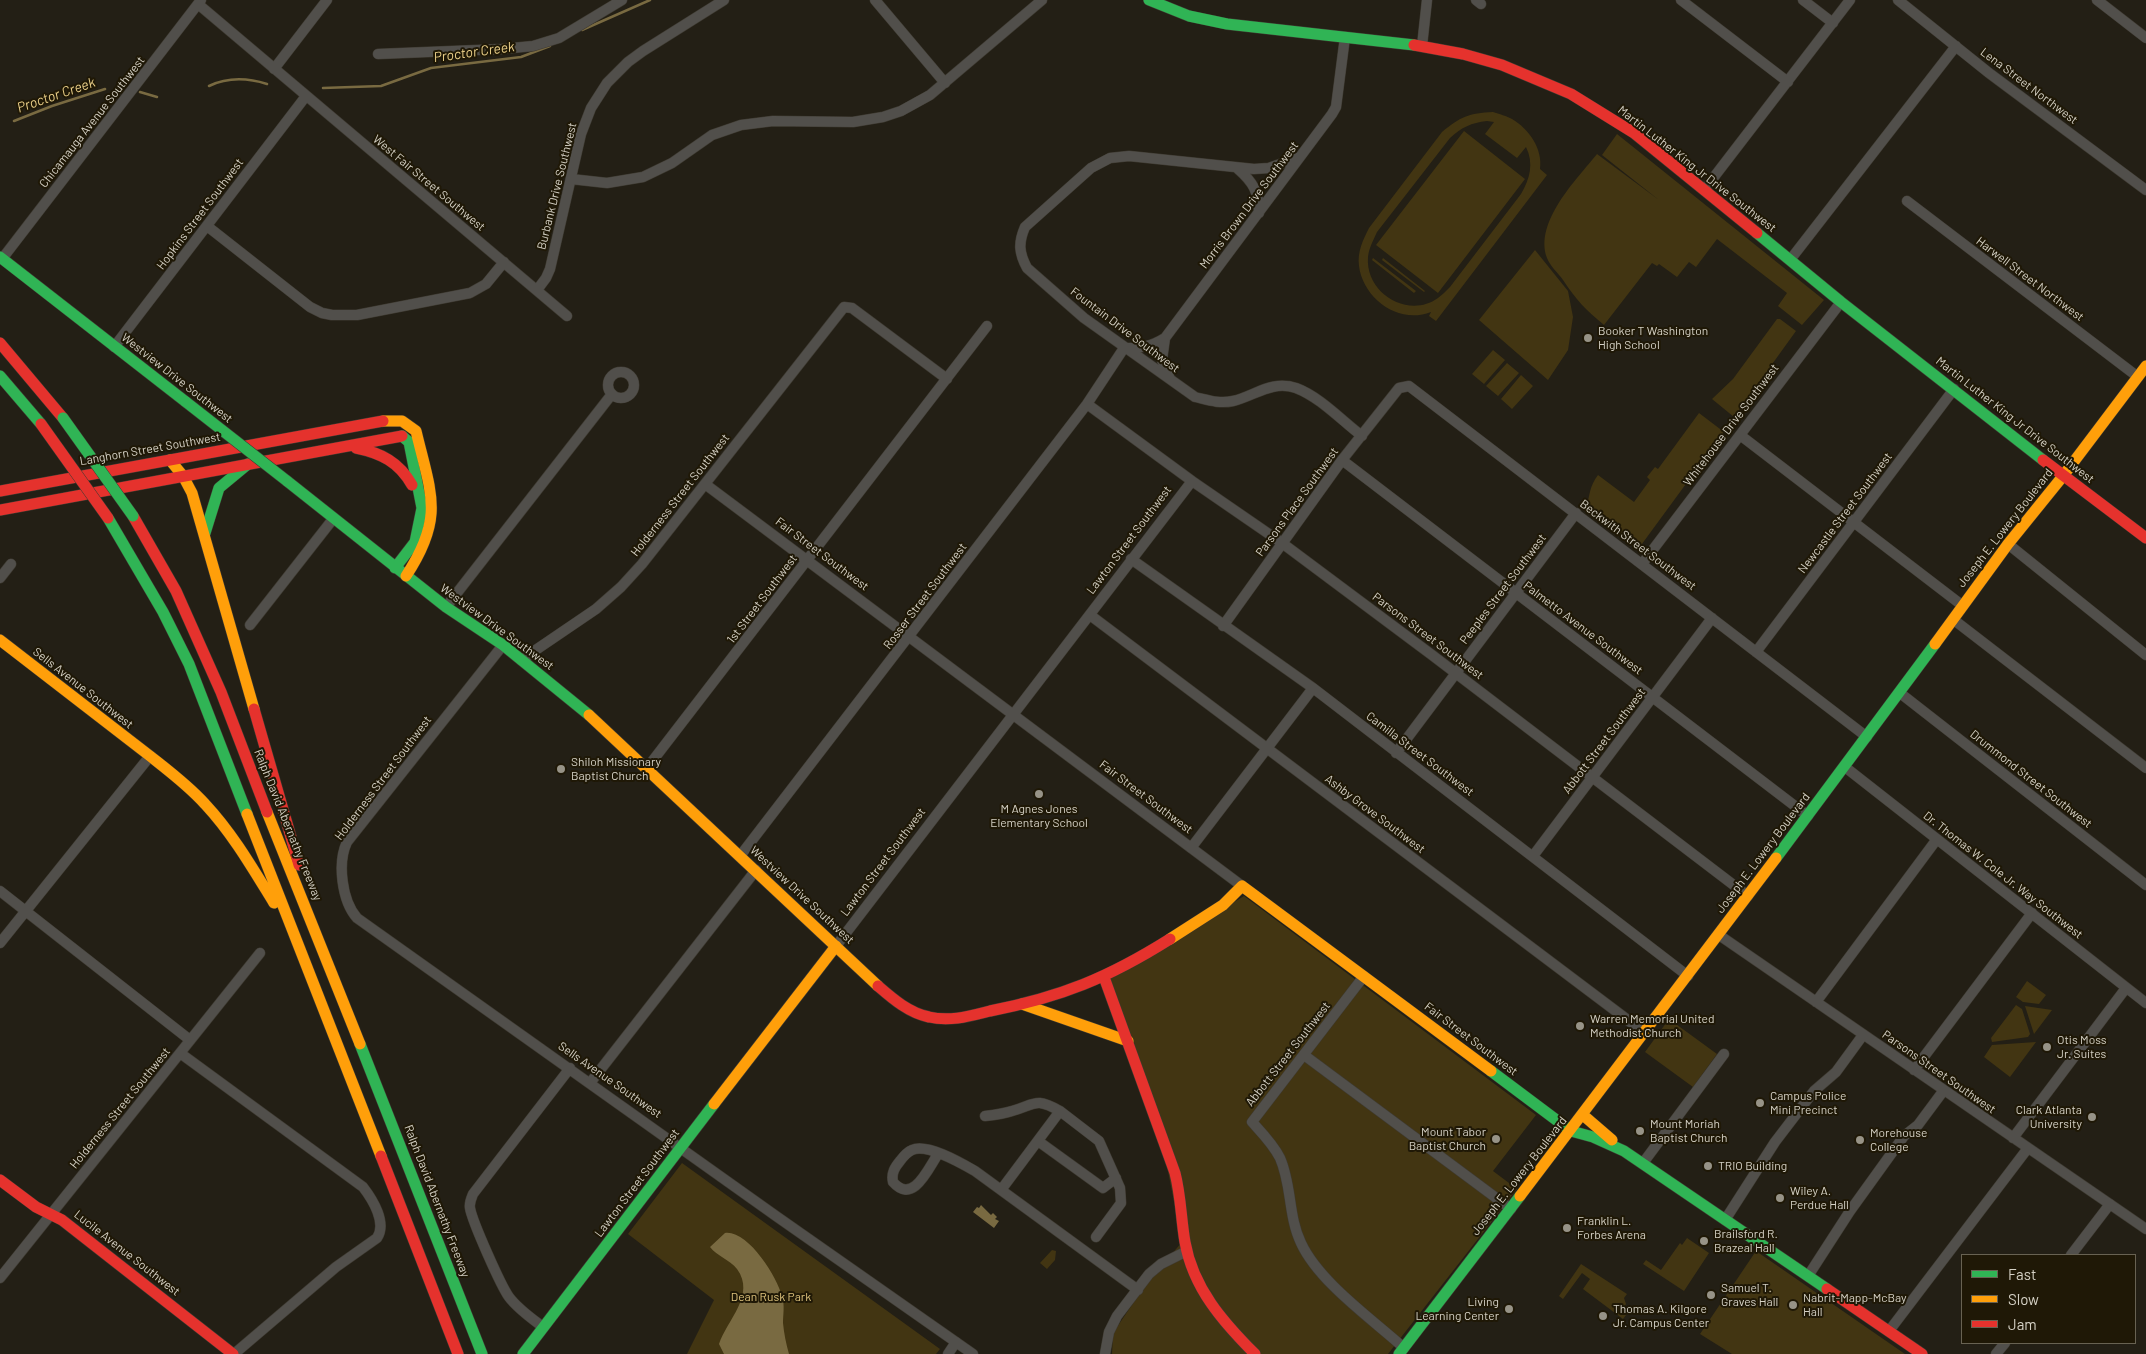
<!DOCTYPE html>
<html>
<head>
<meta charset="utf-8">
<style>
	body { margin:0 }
	#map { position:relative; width:2146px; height:1354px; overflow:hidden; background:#231f15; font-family:Barlow,sans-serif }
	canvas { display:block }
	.legend { position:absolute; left:1961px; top:1254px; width:175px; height:90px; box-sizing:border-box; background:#1f1806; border:1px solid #686252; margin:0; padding:6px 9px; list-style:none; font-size:15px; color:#d5d1c5 }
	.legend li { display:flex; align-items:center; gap:10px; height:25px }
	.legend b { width:25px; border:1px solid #686252 }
</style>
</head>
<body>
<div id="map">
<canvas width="2146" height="1354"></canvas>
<ul class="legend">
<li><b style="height:6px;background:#30b455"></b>Fast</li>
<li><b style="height:6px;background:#ff9f0a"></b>Slow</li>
<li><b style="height:6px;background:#e5322d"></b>Jam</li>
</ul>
</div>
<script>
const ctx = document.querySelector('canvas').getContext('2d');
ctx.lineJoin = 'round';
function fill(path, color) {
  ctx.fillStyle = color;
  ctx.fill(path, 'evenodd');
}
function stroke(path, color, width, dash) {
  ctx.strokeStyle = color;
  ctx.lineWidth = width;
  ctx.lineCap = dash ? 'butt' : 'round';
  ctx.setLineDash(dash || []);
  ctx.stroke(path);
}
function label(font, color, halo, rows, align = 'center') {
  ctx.font = font + ' Barlow,sans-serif';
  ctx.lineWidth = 4;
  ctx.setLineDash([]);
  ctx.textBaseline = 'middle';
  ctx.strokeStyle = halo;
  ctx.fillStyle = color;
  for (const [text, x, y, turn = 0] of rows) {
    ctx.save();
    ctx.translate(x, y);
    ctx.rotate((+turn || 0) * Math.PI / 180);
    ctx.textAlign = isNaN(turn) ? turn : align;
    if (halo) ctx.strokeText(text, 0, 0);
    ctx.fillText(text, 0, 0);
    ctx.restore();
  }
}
fill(new Path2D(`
	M1493 112C1499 114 1507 116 1512 119 1529 129 1543 149 1540 169L1547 175 1436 321 1429 316 1431 312C1398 325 1363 298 1359 266 1357 252 1363 240 1369 228L1442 132C1460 117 1469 113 1493 112ZM1487 121 1494 122 1485 134 1517 158 1526 147C1534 163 1530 179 1521 194L1450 287C1446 291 1442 295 1438 298 1409 319 1365 294 1368 257 1369 248 1373 241 1377 232L1450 138C1462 127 1471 123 1487 121Z
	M1464 131 1525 179 1438 293 1376 245Z
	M1617 134 1824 300 1802 325 1778 306 1787 293 1717 239 1696 267 1689 262 1677 277 1659 264 1657 266 1652 263 1604 325C1586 310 1576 300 1563 280 1558 273 1550 266 1547 258 1534 222 1576 180 1597 154L1659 200 1602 155Z
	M1535 250 1568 291 1573 317 1568 350 1548 380 1479 320Z
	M1373 258 1416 291 1414 293 1372 260Z
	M1383 258 1425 291 1424 292 1382 260Z
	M1777 319H1780L1796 331 1734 417 1712 399 1733 379Z
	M1493 350 1505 360 1484 384 1472 374Z
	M1507 363 1519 373 1498 396 1486 386Z
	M1521 375 1533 386 1512 409 1501 399Z
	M1699 413 1724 432 1639 548 1586 509C1590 495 1589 487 1598 475L1634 502 1650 480 1647 477 1655 467 1658 469Z
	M1244 896 1536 1115 1493 1171 1517 1189 1388 1354H1112L1113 1333 1144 1287 1182 1242 1165 1156 1102 983Z
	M2027 981 2046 995 2039 1004 2023 1002 2016 997Z
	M2016 1005 2022 1009 2030 1034 2028 1037 1992 1042 1991 1038Z
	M2025 1006 2052 1010 2034 1034Z
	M1669 1019 1717 1054 1693 1087 1645 1052Z
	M2036 1042 2010 1077 1984 1057 1992 1045Z
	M682 1163 940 1349 936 1354H687L714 1300 628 1234Z
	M1687 1238 1709 1253 1684 1291 1643 1264 1646 1260 1661 1270 1680 1243 1682 1245Z
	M1052 1250 1056 1251 1055 1260 1047 1269 1040 1263Z
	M1756 1251 1905 1354H1732L1700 1334Z
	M1581 1264 1627 1294 1624 1298 1626 1304 1624 1307 1629 1311 1623 1319 1583 1289 1590 1279 1582 1273 1563 1299 1559 1296Z`), '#423512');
fill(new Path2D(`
	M981 1205 991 1215 993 1213 997 1217 995 1219 999 1221 994 1228 973 1212 977 1207 979 1208Z
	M725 1233C748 1230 777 1277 782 1296 785 1305 783 1315 783 1323 784 1333 786 1344 789 1354H724L719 1344C727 1320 756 1295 737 1269 730 1260 717 1256 710 1247Z`), '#796a41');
stroke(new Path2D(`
	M582 30 650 0
	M209 86C228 77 248 78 267 84
	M323 88 381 86 431 68 521 57 550 46
	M140 92 157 97
	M14 121 52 106 105 89`), '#796a41', 2.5);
const street = new Path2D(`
	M875 0 945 83
	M1476 0 1481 4
	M1681 0 1788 82
	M1803 0 1833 23
	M1898 0 1989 73 2146 190
	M2097 0 2146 38
	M198 4 567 316
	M1422 46 1427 0
	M378 54 502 49 533 46 559 38 622 0
	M274 69 327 0
	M1300 157 1269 168 1254 169 1129 156 1110 158 1091 168 1025 227C1018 243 1019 253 1027 268L1084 318 1195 397C1208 400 1219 404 1233 401 1255 396 1271 380 1296 388 1320 397 1341 420 1362 436
	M1238 169C1253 182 1259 192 1259 213
	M571 179 607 183 643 177 672 163 712 135 741 125 773 121 853 122 883 117 901 111 930 95 1042 0
	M1704 190 1850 0
	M1907 201 2138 377
	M207 226 310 307 322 313 332 315H357L470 293 486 284 504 262
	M2 259 201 0
	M1790 260 1956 46
	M537 290 546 278 550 269 581 134 591 108 607 83 628 62 643 51 724 0
	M1165 338 1162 360 1170 379
	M114 347 306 96
	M608 385a13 13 0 1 1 26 0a13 13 0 1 1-26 0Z
	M1087 404 1192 481 1282 543 1432 655 1748 896
	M1740 435 1963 606
	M1342 460 1808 816
	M705 484 1242 886
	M2008 544 2146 655
	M1131 559 1313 688 1688 976
	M1642 564 1841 302
	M0 578 11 564
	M446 607 612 394
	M1090 615 1645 1033
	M1954 620 2146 768
	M250 625 333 519
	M1223 626 1342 460 1399 388 1409 386 1867 737
	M503 645 347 842C337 863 342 901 357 918L776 1216 973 1354
	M1756 652 1954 389
	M521 660 596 609 621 587 642 564 844 307 852 308 947 379
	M1900 693 2146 885
	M1396 753 1576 513
	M1845 767 2146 1003
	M647 768 987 326
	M1191 848 1313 688
	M740 856 1087 404 1124 348C1140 348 1151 347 1165 338L1332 114 1336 107 1345 37
	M1533 856 1712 618
	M0 891 190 1040
	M1719 935 2146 1229
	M0 943 150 756
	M836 946 1192 481
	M1364 976 1252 1122C1262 1133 1273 1144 1280 1158 1292 1185 1288 1216 1301 1243 1319 1282 1372 1319 1404 1348
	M1816 1002 1937 839
	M180 1053 363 1187C373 1200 387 1223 377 1238L336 1267 234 1354
	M1304 1055 1511 1209
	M1914 1070 2032 913
	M590 1083 756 870
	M985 1116C994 1115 1003 1114 1012 1111 1036 1104 1035 1097 1060 1111
	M2013 1138 2126 988
	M1038 1141 1103 1188 1116 1178
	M938 1154C928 1169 913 1205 893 1182 891 1173 895 1167 900 1161 903 1157 907 1152 912 1150 927 1143 961 1163 975 1171L1138 1290
	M1643 1163 1724 1054
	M1001 1190 1060 1111 1099 1141 1120 1188 1121 1203 1096 1237
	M1725 1220 1775 1142 1814 1091 1836 1072 1863 1035
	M2071 1255 2110 1204
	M1808 1276 1850 1211 1904 1136 1918 1125 1944 1090
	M0 1278 260 953
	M543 1327C531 1318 518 1309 509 1297 501 1286 472 1221 470 1208 469 1203 471 1199 473 1194L570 1068
	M1889 1331 2028 1148
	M948 1354 956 1342
	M1105 1354 1109 1332 1117 1316 1149 1274 1161 1264 1187 1251
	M1996 1354 2005 1343`);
const fast = new Path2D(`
	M1149 0 1189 16 1227 24 1414 45
	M1757 233 1841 302 2043 460
	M0 257 186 402
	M0 376 41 424
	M287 481 446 607 503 645 589 715
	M108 518 163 612 189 664 247 814
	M205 533 219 488 248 464
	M395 568 415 542 422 508 409 442 402 436
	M1776 858 1935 644
	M360 1044 482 1354
	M1491 1071 1571 1131 1593 1137 1624 1151 1827 1289
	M523 1354 714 1104
	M1399 1354 1520 1196`);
const slow = new Path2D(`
	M383 421H402L416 431C431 494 445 517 406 576
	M170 460 183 476 192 493 254 709
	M0 640 150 756
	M1935 644 2008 544 2063 476 2146 366
	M589 715 878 986
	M150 756C169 771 189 786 205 804 233 834 253 869 274 903
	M267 812 360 1044
	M247 814 381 1156
	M1170 939 1223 905 1242 886 1491 1071
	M1022 1004 1128 1041
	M714 1104 836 946
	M1583 1115 1612 1140
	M1520 1196 1776 858`);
const jam = new Path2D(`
	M1414 45 1463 54 1502 65 1571 94 1634 133 1757 233
	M0 343 63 418
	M356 448C381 453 399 462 412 485
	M2043 460 2146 538
	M0 491 383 421
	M0 510 402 436
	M133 516 176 591 221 692 267 812
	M254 709 299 865
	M1104 977 1175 1173C1181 1196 1181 1219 1185 1242 1193 1288 1223 1322 1255 1354
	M878 986C893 999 909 1013 929 1017 950 1022 970 1016 990 1011 1061 997 1108 978 1170 939
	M381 1156 458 1354
	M0 1180 36 1207 62 1220 233 1354
	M1827 1289 1922 1354`);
stroke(street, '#3f3b32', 11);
stroke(fast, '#3f3b32', 12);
stroke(slow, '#3f3b32', 12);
stroke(jam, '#3f3b32', 12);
stroke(street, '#514f4b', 10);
stroke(fast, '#30b455', 11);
stroke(slow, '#ff9f0a', 11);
stroke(jam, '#e5322d', 11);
const fastBridge = new Path2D(`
	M186 402 287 481
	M63 418 133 516`);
const jamBridge = new Path2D(`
	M41 424 108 518`);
stroke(fastBridge, '#3f3b32', 12, []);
stroke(jamBridge, '#3f3b32', 12, []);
stroke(fastBridge, '#30b455', 11);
stroke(jamBridge, '#e5322d', 11);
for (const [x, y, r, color] of [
	[1588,338,5,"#979387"],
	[561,769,5,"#979387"],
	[1039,794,5,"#979387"],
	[1580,1026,5,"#979387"],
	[2047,1047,5,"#979387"],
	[1760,1103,5,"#979387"],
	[2092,1117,5,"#979387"],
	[1640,1131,5,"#979387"],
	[1496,1139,5,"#979387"],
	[1860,1140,5,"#979387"],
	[1708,1166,5,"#979387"],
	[1780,1198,5,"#979387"],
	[1567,1228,5,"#979387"],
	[1704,1241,5,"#979387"],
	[1711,1295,5,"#979387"],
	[1793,1305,5,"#979387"],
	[1509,1309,5,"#979387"],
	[1603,1316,5,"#979387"]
]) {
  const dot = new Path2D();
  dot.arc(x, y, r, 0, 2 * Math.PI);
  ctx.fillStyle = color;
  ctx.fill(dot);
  stroke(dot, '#1f1806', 2);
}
label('12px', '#d5d1c5', '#1f1806', [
	["Lena Street Northwest",2029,86,37],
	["Chicamauga Avenue Southwest",92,122,-52],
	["Martin Luther King Jr Drive Southwest",1697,169,38],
	["West Fair Street Southwest",429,183,40],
	["Burbank Drive Southwest",557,186,-76],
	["Morris Brown Drive Southwest",1249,205,-53],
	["Hopkins Street Southwest",200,214,-53],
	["Harwell Street Northwest",2030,279,37],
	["Fountain Drive Southwest",1125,330,37],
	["Westview Drive Southwest",177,378,38],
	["Martin Luther King Jr Drive Southwest",2015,420,38],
	["Whitehouse Drive Southwest",1731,425,-53],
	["Langhorn Street Southwest",150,449,-10],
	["Holderness Street Southwest",680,495,-52],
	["Parsons Place Southwest",1297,502,-54],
	["Newcastle Street Southwest",1845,513,-53],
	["Joseph E. Lowery Boulevard",2005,528,-52],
	["Lawton Street Southwest",1129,540,-53],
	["Beckwith Street Southwest",1638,545,37],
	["Fair Street Southwest",822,554,37],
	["Peeples Street Southwest",1503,589,-53],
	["Rosser Street Southwest",925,596,-53],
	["1st Street Southwest",762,599,-53],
	["Westview Drive Southwest",497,627,36],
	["Palmetto Avenue Southwest",1583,628,37],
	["Parsons Street Southwest",1428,636,37],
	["Sells Avenue Southwest",83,688,38],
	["Abbott Street Southwest",1604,741,-53],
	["Camilla Street Southwest",1420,754,37],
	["Holderness Street Southwest",383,778,-53],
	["Drummond Street Southwest",2031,779,38],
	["Fair Street Southwest",1146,797,37],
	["Ashby Grove Southwest",1375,814,37],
	["Ralph David Abernathy Freeway",288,825,68],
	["Joseph E. Lowery Boulevard",1763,853,-53],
	["Lawton Street Southwest",883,862,-53],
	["Dr. Thomas W. Cole Jr. Way Southwest",2003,875,38],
	["Westview Drive Southwest",802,895,43],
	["Fair Street Southwest",1471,1039,37],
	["Abbott Street Southwest",1288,1054,-52],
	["Parsons Street Southwest",1939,1072,35],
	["Sells Avenue Southwest",610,1080,35],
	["Holderness Street Southwest",120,1108,-51],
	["Joseph E. Lowery Boulevard",1519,1176,-52],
	["Lawton Street Southwest",637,1183,-53],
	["Ralph David Abernathy Freeway",437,1201,69],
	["Lucile Avenue Southwest",127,1253,38]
]);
label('12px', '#d5d1c5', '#1f1806', [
	["Booker T Washington",1598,331],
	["High School",1598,345],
	["Shiloh Missionary",571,762],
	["Baptist Church",571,776],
	["M Agnes Jones",1039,809,"center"],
	["Elementary School",1039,823,"center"],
	["Warren Memorial United",1590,1019],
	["Methodist Church",1590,1033],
	["Otis Moss",2057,1040],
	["Jr. Suites",2057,1054],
	["Campus Police",1770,1096],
	["Mini Precinct",1770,1110],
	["Clark Atlanta",2082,1110,"right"],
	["University",2082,1124,"right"],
	["Mount Moriah",1650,1124],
	["Baptist Church",1650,1138],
	["Mount Tabor",1486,1132,"right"],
	["Baptist Church",1486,1146,"right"],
	["Morehouse",1870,1133],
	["College",1870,1147],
	["TRIO Building",1718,1166],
	["Wiley A.",1790,1191],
	["Perdue Hall",1790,1205],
	["Franklin L.",1577,1221],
	["Forbes Arena",1577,1235],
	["Brailsford R.",1714,1234],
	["Brazeal Hall",1714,1248],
	["Samuel T.",1721,1288],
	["Graves Hall",1721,1302],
	["Nabrit-Mapp-McBay",1803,1298],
	["Hall",1803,1312],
	["Living",1499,1302,"right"],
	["Learning Center",1499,1316,"right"],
	["Thomas A. Kilgore",1613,1309],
	["Jr. Campus Center",1613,1323]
], 'left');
label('12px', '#ddc27c', '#1f1806', [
	["Dean Rusk Park",771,1297]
]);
label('italic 14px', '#eacf88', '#1f1806', [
	["Proctor Creek",474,52,-8],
	["Proctor Creek",56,95,-19]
]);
</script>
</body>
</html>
